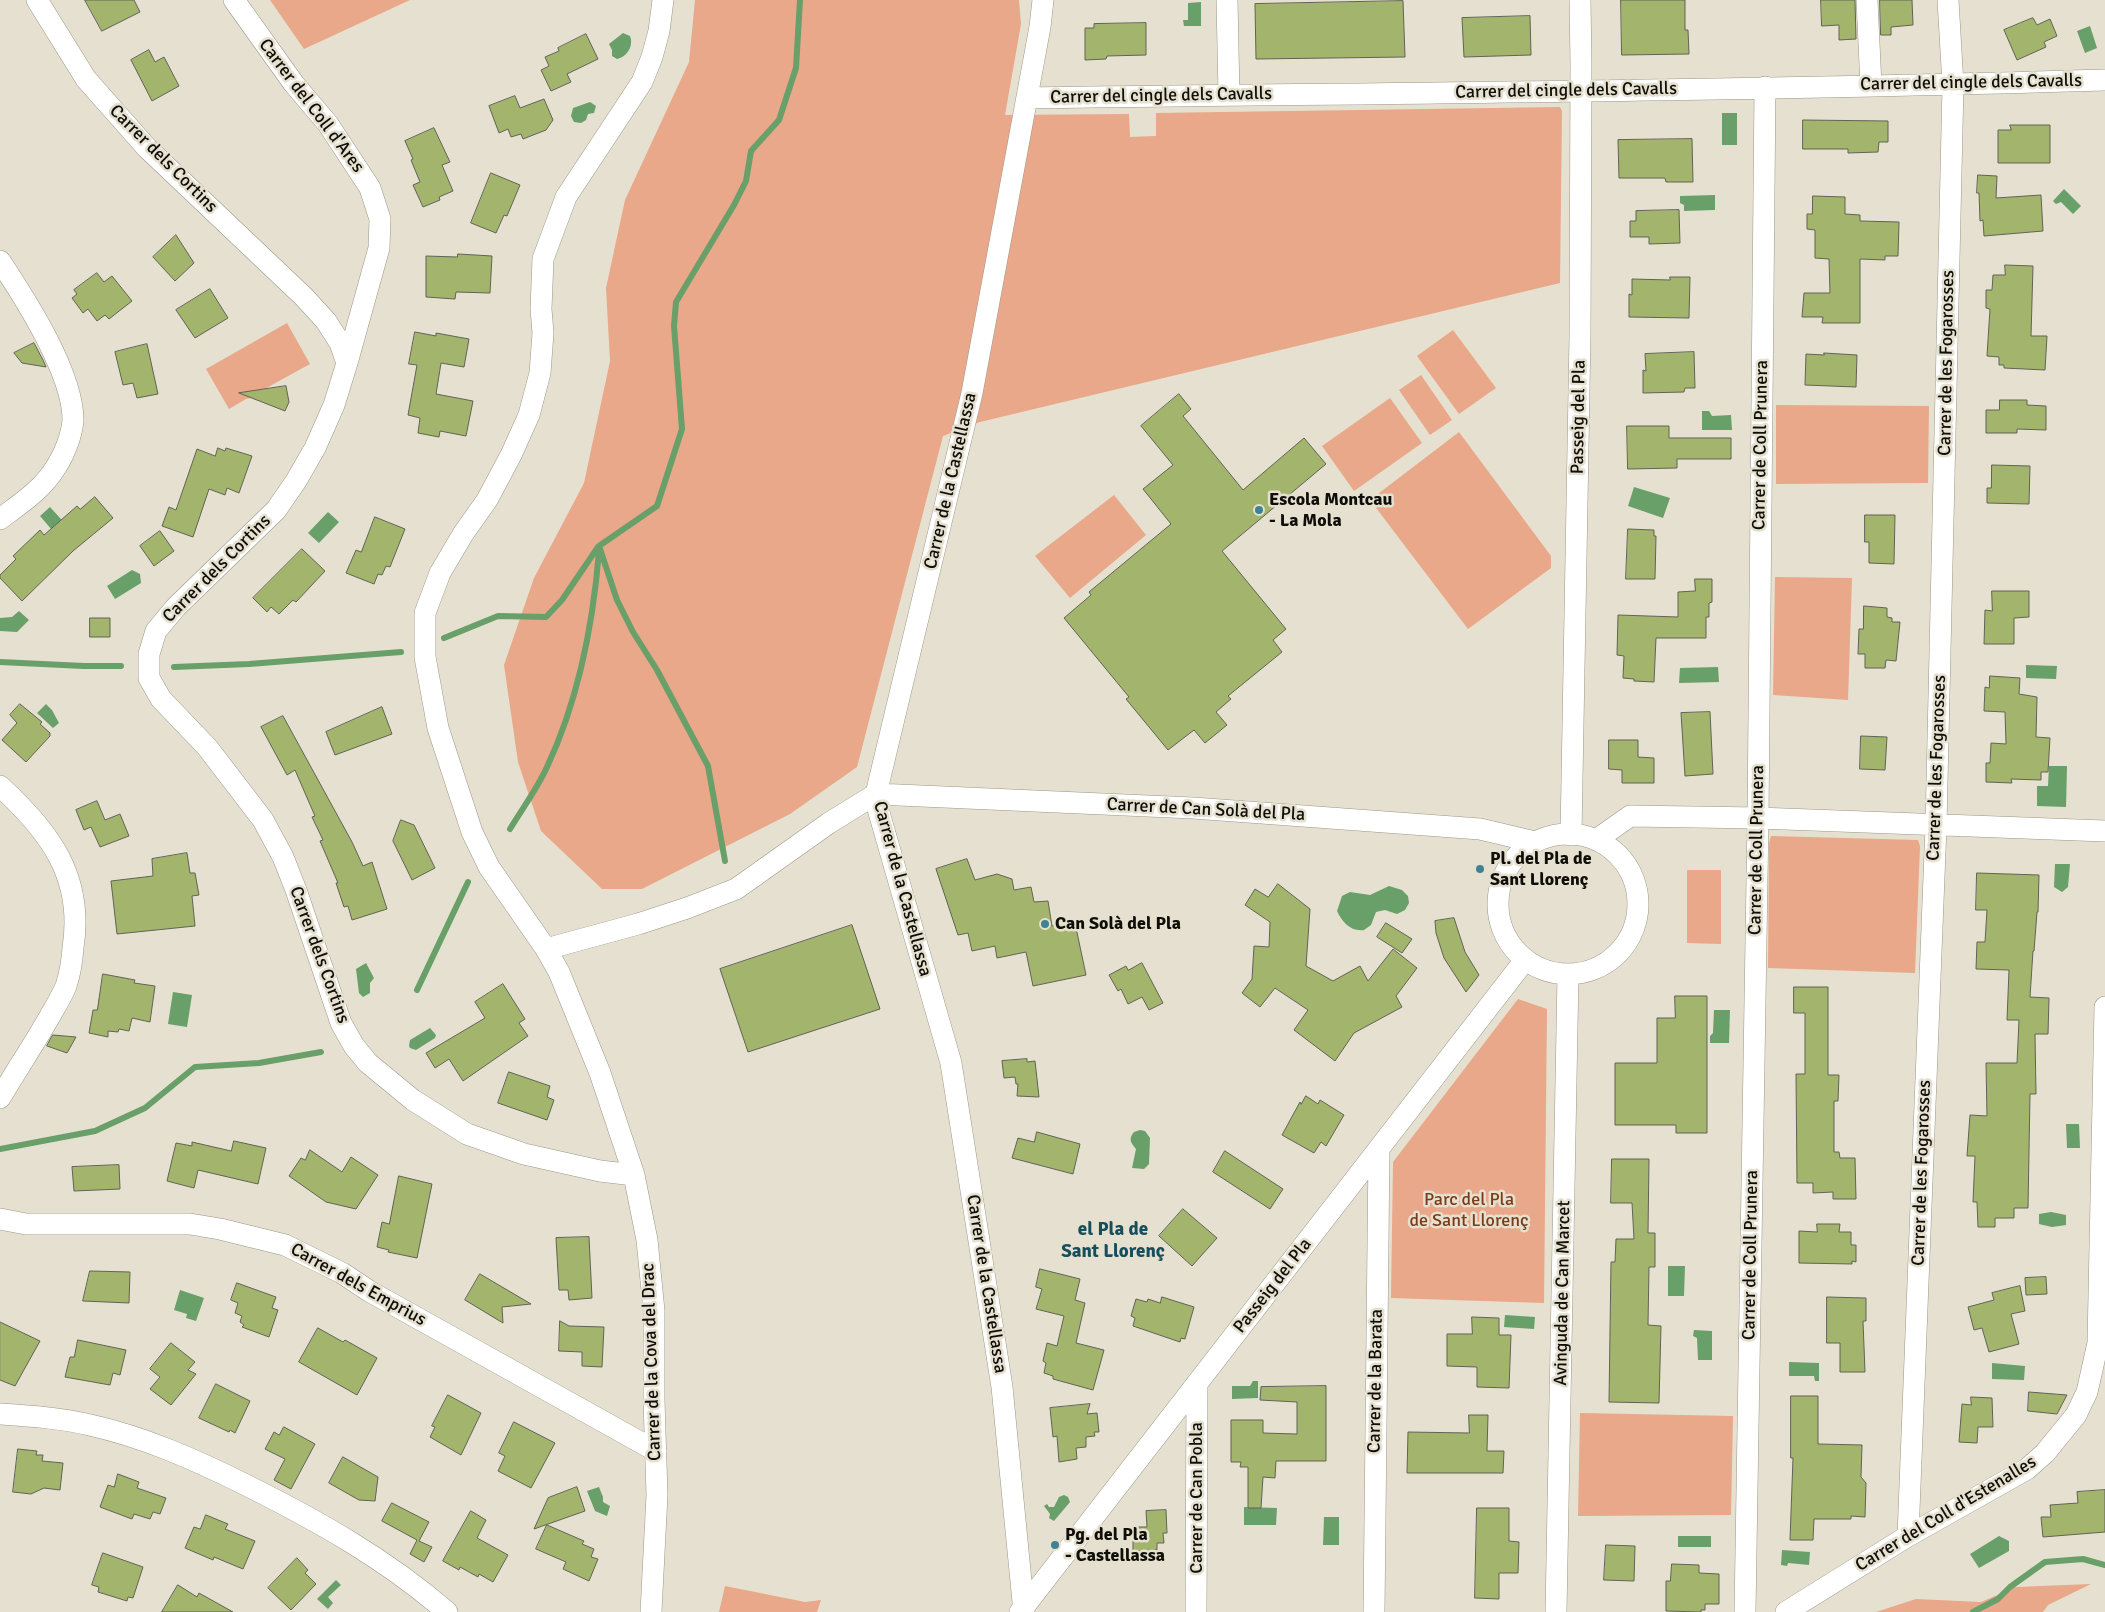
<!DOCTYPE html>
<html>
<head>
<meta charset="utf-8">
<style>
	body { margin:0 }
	canvas { display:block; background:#e5e0cf }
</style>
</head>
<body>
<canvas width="2105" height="1612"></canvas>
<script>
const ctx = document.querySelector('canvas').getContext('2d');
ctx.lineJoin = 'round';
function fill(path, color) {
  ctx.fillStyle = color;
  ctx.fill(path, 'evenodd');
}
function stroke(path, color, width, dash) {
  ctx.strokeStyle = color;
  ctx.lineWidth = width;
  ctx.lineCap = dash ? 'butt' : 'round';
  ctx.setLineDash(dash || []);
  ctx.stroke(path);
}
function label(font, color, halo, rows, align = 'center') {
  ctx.font = font + ' Signika,sans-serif';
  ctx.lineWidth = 5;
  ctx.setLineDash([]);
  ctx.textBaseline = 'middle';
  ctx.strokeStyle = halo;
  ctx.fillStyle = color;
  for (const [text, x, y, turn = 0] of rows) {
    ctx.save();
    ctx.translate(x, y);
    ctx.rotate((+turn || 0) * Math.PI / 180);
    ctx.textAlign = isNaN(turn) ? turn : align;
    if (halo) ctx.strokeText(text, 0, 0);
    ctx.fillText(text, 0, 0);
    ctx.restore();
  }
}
fill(new Path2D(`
	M270 0H410L304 49Z
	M695 0H1019L1021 24 1005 115 1129 114 1130 137 1156 136V113L1560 107 1562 111 1560 283 980 422 943 436 857 767 790 814 642 889H602L541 831 518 762 504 665 534 578 584 483 610 361 606 288 625 200 689 62Z
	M287 323 310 364 261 391 260 396 246 399 229 409 206 369Z
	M1453 330 1496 388 1459 414 1417 356Z
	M1421 375 1452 420 1430 435 1399 390Z
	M1390 398 1422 443 1354 491 1322 446Z
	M1776 405 1929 406 1928 483 1776 484Z
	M1459 432 1551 556V568L1468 629 1370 500Z
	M1114 495 1146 535 1070 598 1035 556Z
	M1775 577 1852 578 1848 700 1773 695Z
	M1771 836 1918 840 1920 846 1915 973 1768 968 1769 843Z
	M1687 870H1721V944L1687 943Z
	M1518 999 1547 1009 1544 1303 1391 1298 1393 1162Z
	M1580 1413 1733 1416 1731 1515 1578 1516Z
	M2091 1584 2048 1605 2043 1612H1876L1916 1599 1981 1602 2016 1587Z
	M725 1586 805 1602 821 1600 817 1612H719Z`), '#e9a889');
fill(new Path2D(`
	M1201 2V26H1184L1183 20H1188V3Z
	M2090 26 2097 48 2085 53 2077 31Z
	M623 33 630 36C634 46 627 57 617 59L612 56V50L609 44Z
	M590 102 596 106 594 113 588 114 586 120 581 123 574 122 571 116 573 108Z
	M1722 113H1737V145H1722Z
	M2064 189 2081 206 2073 214 2061 202 2056 204 2053 201Z
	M1715 195V210L1684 211V205L1680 203V196Z
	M1702 411H1709L1712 416 1731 415 1732 430H1702Z
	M1634 487 1670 498 1663 518 1628 506Z
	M50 507 69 528 58 537 40 516Z
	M328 512 339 522 319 543 308 533Z
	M132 570 140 574 141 583 115 599 107 586Z
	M19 611 29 620 17 632 0 631V618L12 617Z
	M2026 665 2057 666 2056 679 2026 678Z
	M1718 667 1719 682 1679 683 1680 668Z
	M46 704 52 710 59 723 53 728 37 713Z
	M2049 766H2067L2066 807 2037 806V786H2048Z
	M2055 864H2070L2068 887 2062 892 2054 887Z
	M1389 886 1402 890 1408 896 1409 903 1405 910 1397 914 1385 910 1376 912 1371 925 1364 930C1351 932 1342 922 1337 911L1342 896 1350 892 1370 895Z
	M366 963 374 978 370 983V993L363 997 359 993 356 969Z
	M173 992 192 995 187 1027 168 1024Z
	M1714 1010H1730L1729 1043H1710V1036L1713 1033Z
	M430 1028 436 1035 435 1038 416 1050 410 1048 409 1046 410 1040Z
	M2066 1124H2079L2080 1148H2067Z
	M1140 1130 1145 1131 1150 1138 1149 1164 1144 1169 1132 1168 1136 1149C1131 1143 1128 1139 1134 1132Z
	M2051 1212 2066 1215V1225L2052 1227 2039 1224V1214Z
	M1668 1266H1685L1684 1296H1668Z
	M180 1290 204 1298 196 1321 186 1318 187 1314 174 1310Z
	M1505 1315 1535 1317 1534 1329 1504 1327Z
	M1694 1330 1712 1331V1360H1698L1697 1338 1693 1336Z
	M1789 1362 1819 1363V1381H1815L1814 1376H1789Z
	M1992 1363 2025 1366 2024 1380 1992 1379Z
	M1253 1381H1258V1398L1232 1399V1386H1250Z
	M599 1487 603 1497V1502L610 1506 607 1516 595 1511 587 1491Z
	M1064 1495 1068 1497 1070 1502 1054 1521 1049 1518 1050 1514 1044 1506 1047 1504 1049 1507H1054L1059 1497Z
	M1244 1507 1277 1508 1276 1525H1244Z
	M1324 1517H1339V1545H1323Z
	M1678 1536H1711V1547H1678Z
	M1999 1536 2009 1541V1551L1979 1568 1970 1554Z
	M1782 1550 1810 1552 1809 1565 1788 1563 1787 1566 1781 1565Z
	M336 1580 341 1585 328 1597 333 1603 328 1609 317 1599Z`), '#699f69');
stroke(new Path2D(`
	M444 638 498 616 546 617 562 600 598 547
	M0 662 84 666H121
	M174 667 249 664 401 652
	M510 829C522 809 537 789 547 767 579 699 593 625 599 551
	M725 861 708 766 657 670 633 632 617 600 599 546 657 506 682 429 674 326 676 302 734 205 746 181 751 151 779 120 796 68 800 0
	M417 990 468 882
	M0 1149 95 1131 145 1108 195 1067 259 1063 321 1052
	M1973 1612 1998 1599 2010 1587 2045 1562 2083 1559 2105 1565`), '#699f69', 6);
const building = new Path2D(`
	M85 0H134L140 12 102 31Z
	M1621 0H1685V30H1688L1689 54 1622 55Z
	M1821 0H1855L1856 39 1839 40V25L1822 26Z
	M1880 0H1912L1913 25 1891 27V35H1881Z
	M1403 1 1405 57 1256 59 1255 4Z
	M1530 16 1531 55 1464 57 1462 18Z
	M2033 18 2037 25 2050 19 2057 36 2044 42 2046 47 2017 60 2004 30Z
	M1146 23V55L1107 56 1106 59 1085 60V28H1094V24Z
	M586 34 598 59 567 74 571 82 551 91 541 70 549 66 545 57 559 51 558 48Z
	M149 50 155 62 164 57 179 86 152 101 131 60Z
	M515 96 520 108 544 99 553 120 546 130 523 139 521 134 511 137 508 129 499 133 489 106Z
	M1803 120 1888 121V142H1879L1878 152 1848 153V149H1803Z
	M2010 125H2050V163H1998V130H2011Z
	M434 128 450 162 442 165 453 191 439 197 440 200 423 207 413 185 420 182 411 160 413 159 405 141Z
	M1692 139 1693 182H1666L1665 178H1619L1618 140Z
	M491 173 520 185 507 216 504 215 496 233 471 223Z
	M1978 175 1997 176 1996 198 2041 195 2043 231 1984 236 1983 220 1980 221 1979 193H1977Z
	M1813 196 1845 197V214L1860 215V221L1899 222 1898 256H1885V260L1860 259V323H1822L1823 317H1802L1804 293H1830L1829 259 1815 258V230L1807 229V214H1812Z
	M1679 210 1680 243 1649 244V237H1630V221H1636V211Z
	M176 235 194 263 175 281 153 257Z
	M458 254 492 256 490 293 456 292 455 299 426 297V256L457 257Z
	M2005 265 2033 266 2031 336H2047L2045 370 2004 368V365H1999V357L1987 356 1990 309 1986 308V290H1992L1993 275H2005Z
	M97 273 104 282 112 276 132 301 109 319 105 315 97 321 88 309 83 313 72 298 77 294 74 290Z
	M1670 277H1690L1689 318 1629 317V294L1632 295V279L1670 280Z
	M210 289 228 318 195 338 176 310Z
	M415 332 436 336V333L469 339 464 367 441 363 436 394 473 401 466 436 440 431 439 437 418 433 420 418 408 415 417 365 409 364Z
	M34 343 43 360 46 367 22 363 14 353Z
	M147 344 158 394 137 398 133 383 123 385 115 352Z
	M1694 352 1695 388H1685L1684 392 1643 393V370L1646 371 1645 354Z
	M1824 353 1857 355 1856 387 1805 385 1806 354 1824 355Z
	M286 386 289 402 285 411 239 393Z
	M1179 394 1191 409 1183 416 1243 490 1304 438 1326 464 1222 551 1286 629 1273 640 1282 652 1228 696 1231 699 1216 712 1227 725 1205 743 1194 730 1168 750 1126 699 1129 697 1064 618 1091 595 1089 592 1171 524 1143 489 1173 465 1141 426Z
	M2000 400H2027V405L2046 406V430L2017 429V433H1986V410H1999Z
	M1627 426H1669V438H1731V459H1677V468L1628 469Z
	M218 448 225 451 226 448 252 456 239 493 227 488 225 495 209 489 193 537 162 526 169 507 176 510 197 449 215 456Z
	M1992 465 2030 466 2029 504 1987 503V488H1991Z
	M95 497 113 518 73 551 22 601 0 578V575L16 559 13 556 40 530 44 535 77 506 80 509Z
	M1865 515H1895L1894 564 1869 563V542H1865Z
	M375 517 405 529 390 567 386 566 382 575 378 574 374 584 346 573 356 550 361 552Z
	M1628 529 1654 530V536H1656L1655 579H1626Z
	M160 531 174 551 154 566 140 546Z
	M302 549 325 571 296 602 293 600 279 614 271 607 267 612 253 598Z
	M1695 579H1712V602L1709 603V617H1706V638H1656L1654 682 1634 681V679L1623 678 1624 656 1617 655 1618 615 1678 617V592L1695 591Z
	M1992 591H2029V617L2014 618V644H1984L1985 610 1992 611Z
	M1864 606 1887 608V617L1892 618V622H1900L1896 661 1886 660 1885 668H1865V654H1858L1859 629H1863Z
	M90 618H110V637H90Z
	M1990 676 2020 678 2019 694 2037 697 2036 737 2050 738 2048 772H2041V780L2011 779 2012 783 1986 782V763H1990L1991 743 2006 744 2005 712 1984 711 1985 687 1989 688Z
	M20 704 42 722 40 724 50 733V736L26 762 2 740 17 723 10 715Z
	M382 707 392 734 335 755 326 732Z
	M1710 712 1713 774 1685 776 1681 713Z
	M283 716 352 842 363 866 372 862 387 909 352 920 348 906 344 907 336 883H338L320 841 323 840 312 817 315 816 295 770 287 775 261 727Z
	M1861 736 1887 737 1885 770 1860 769Z
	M1609 740H1638V757L1654 758V783H1622V770L1609 769Z
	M97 801 105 820 120 814 129 836 100 847 91 827 84 830 76 810Z
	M401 820 414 825 435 868 412 880 393 841Z
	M187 853 190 873H195L199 895 192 896 195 926 117 934 111 881 153 876 152 859Z
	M967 859 975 880 997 874 1012 879 1014 890 1031 887 1034 902 1048 901 1052 926 1075 923 1086 975 1033 986 1026 952 997 958 995 946 972 951 968 933 958 935 936 869Z
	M1977 873 2039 875 2038 912H2037L2034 951H2033L2030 997 2049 998 2048 1034H2035L2036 1094H2030L2028 1208H2014V1218H1995V1227H1978L1977 1202H1973L1975 1156H1967L1970 1115 1987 1116 1986 1063H2017L2019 1020H2007L2009 970 1976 969 1977 942H1985L1987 910H1976Z
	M1278 884 1310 909 1306 966 1333 981 1360 966 1368 981 1393 949 1417 968 1396 996 1402 1007 1354 1033 1335 1061 1294 1030 1308 1010 1275 988 1260 1007 1242 993 1252 979 1254 946 1269 947 1270 922 1245 905 1255 889 1268 897Z
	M1454 918 1465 952 1479 975 1466 992 1444 958 1436 933 1435 921Z
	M1386 923 1412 939 1402 953 1377 937Z
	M852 925 880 1009 748 1052 720 969Z
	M1142 963 1163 1003 1149 1010 1142 997 1128 1004 1121 989 1118 991 1109 975 1126 966 1128 970Z
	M103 974 135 980 134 983 155 986 150 1022 132 1018 129 1031 119 1029 118 1032 108 1031V1037L89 1033 93 1010H97Z
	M503 984 525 1019 519 1023 528 1036 463 1081 449 1059 435 1068 426 1053 485 1018 475 1002Z
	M1794 987H1828V1075H1839L1838 1101H1834V1152H1839L1840 1158H1855L1856 1199H1833V1192L1813 1193V1183H1797L1796 1074H1805V1013H1794Z
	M1675 996H1707V1133H1676V1125H1615V1063H1657V1018H1675Z
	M53 1035 76 1037 67 1053 47 1046Z
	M1027 1059V1062L1035 1061 1039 1097 1017 1096 1018 1084H1016L1015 1077 1004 1078 1002 1061Z
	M509 1072 550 1086 547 1097 554 1100 547 1120 498 1103Z
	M1306 1096 1318 1104 1320 1100 1344 1115 1326 1146 1321 1142 1314 1153 1282 1135 1300 1102 1301 1104Z
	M1037 1132 1080 1144 1073 1174 1012 1158 1018 1138 1034 1142Z
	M234 1141 266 1148 258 1184 198 1170 194 1188 167 1181 176 1143 192 1146V1142L231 1151Z
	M310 1150 342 1172 351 1157 378 1175 356 1209 326 1202 289 1176 301 1158 305 1160Z
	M1225 1151 1283 1189 1270 1209 1213 1172Z
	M1612 1159H1649L1648 1233H1655V1267H1649L1648 1325 1661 1326 1659 1403 1609 1402 1611 1262H1615L1616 1239H1634L1632 1203H1611Z
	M119 1165 120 1189 74 1191 72 1167Z
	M399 1176 432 1184 417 1258 388 1252 389 1250 377 1247 382 1222 389 1224Z
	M1183 1209 1217 1238 1192 1266 1159 1236Z
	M1817 1224H1840L1839 1232H1851V1245H1856V1262L1852 1261V1264L1799 1263V1231L1817 1232Z
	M589 1237 592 1298 569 1300 568 1290H559L556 1238Z
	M1040 1269 1080 1279 1075 1300 1085 1303 1076 1343 1104 1350 1093 1390 1053 1379V1376L1044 1373 1046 1363 1043 1361 1047 1343 1057 1346 1064 1316 1036 1309 1042 1289 1036 1287Z
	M90 1271 130 1272 129 1303 83 1301Z
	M480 1274 531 1304 502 1307 503 1323 465 1300Z
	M2046 1277 2047 1294 2026 1295 2025 1278Z
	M237 1283 276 1297 272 1308 278 1310 269 1337 242 1327 244 1325 240 1322 242 1316 235 1313 238 1303 231 1300Z
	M2020 1286 2025 1311 2011 1314 2019 1344 1989 1352 1982 1328 1974 1330 1968 1307 1994 1300 1992 1293Z
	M1162 1297 1194 1307 1185 1339 1181 1338 1180 1342 1133 1326 1135 1318 1131 1316 1136 1299 1147 1302 1148 1299 1160 1303Z
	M1827 1297 1866 1298V1321H1863L1865 1372H1840V1343H1827Z
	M1472 1317 1499 1318V1335H1511L1509 1388 1477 1387V1367L1447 1366V1334H1472Z
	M560 1321 569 1326 604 1327 602 1367 582 1366V1352L559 1351Z
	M0 1322 40 1341 15 1386 0 1380Z
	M318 1328 343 1342 345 1340 377 1358 357 1395 299 1362Z
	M78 1340 126 1350 120 1375 113 1373 110 1385 65 1377 70 1357H74Z
	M171 1343 195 1362 188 1370 196 1374 171 1405 150 1389 160 1377 150 1369Z
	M216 1384 250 1401 235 1433 230 1430 229 1432 199 1418Z
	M1326 1386V1461H1276L1275 1478 1263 1477 1261 1508H1248V1467H1240L1241 1462H1231V1420H1263V1433L1297 1434V1402L1260 1400 1261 1387Z
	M2029 1392 2067 1395 2057 1414 2028 1411Z
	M448 1395 481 1413 461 1455 430 1437 435 1427 432 1426Z
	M1791 1396H1818V1444L1862 1445 1861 1477 1866 1483 1865 1517 1851 1516V1519H1814L1813 1540H1790L1793 1458H1791Z
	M1971 1397 1992 1398 1993 1427H1978L1977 1443 1959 1442 1962 1404 1971 1405Z
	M1090 1404 1087 1414 1097 1413 1099 1432H1094L1095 1436 1086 1437V1447L1076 1448 1077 1459 1059 1462 1057 1436 1053 1437 1050 1408Z
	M1469 1415H1488L1487 1451H1504L1503 1473H1407L1408 1432 1469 1433Z
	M514 1422 555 1443 531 1488 498 1471 505 1456 499 1453Z
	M284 1427 315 1444 291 1489 274 1480 285 1459 265 1449 274 1432 279 1435Z
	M18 1449 37 1451 36 1455H43L42 1461 63 1463 60 1490 44 1488 31 1494 13 1492Z
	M343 1457 378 1477 375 1501 359 1500 329 1483Z
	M118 1474 139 1482 137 1488 166 1498 160 1514 153 1512 150 1519 134 1514 132 1519 100 1507 108 1485 114 1487Z
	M577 1487 585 1511 534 1529 548 1498Z
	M2105 1490V1532L2043 1537 2041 1517H2051L2050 1505 2078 1503 2077 1492Z
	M392 1503 429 1522 419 1541 432 1547 424 1562 410 1554 417 1540 382 1521Z
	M1477 1508H1509V1541L1519 1542 1518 1573H1499V1599L1475 1598Z
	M1166 1510 1167 1533H1163L1164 1543H1157V1550L1133 1551V1527H1147L1146 1511Z
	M471 1511 486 1520 477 1538 508 1555 493 1582 479 1574 478 1577 460 1567 459 1570 443 1561Z
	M206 1515 228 1524 225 1529 255 1541 243 1569 214 1557 213 1560 185 1548 194 1527 200 1529Z
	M547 1525 584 1541 582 1544 594 1549 591 1557 598 1559 589 1581 563 1569 566 1562 536 1549Z
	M1606 1545 1635 1546 1634 1581 1604 1580Z
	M103 1553 143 1567 133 1598 128 1597 127 1601 98 1592 99 1587 92 1585Z
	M297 1558 308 1570 305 1573 316 1584 291 1610 268 1588Z
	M1672 1564 1699 1565V1573L1719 1574V1604H1705V1610H1701V1612L1666 1611V1581H1670Z
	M178 1585 197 1597 199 1593 233 1612H162Z`);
fill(building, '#a3b46c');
stroke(building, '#606455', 1);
const minor = new Path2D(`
	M37 0 86 79 147 148 304 297 326 321 340 343 347 363 334 405 315 448 296 481 276 510 176 607 156 631 149 654V678L161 699 207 747 263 820 283 857 296 890 341 1023 354 1046 368 1063 413 1100 467 1134 524 1154 600 1171 634 1175
	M234 0 294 84 328 124 370 188 380 219 379 248 347 363
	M1227 0 1229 95
	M1867 0 1871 86
	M1027 98C1386 93 1746 91 2105 80
	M0 261C26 300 73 373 73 420 72 435 64 455 56 467 43 489 20 504 0 519
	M0 786C50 832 84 877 73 948 72 961 70 974 66 986 62 996 55 1007 50 1016 34 1044 16 1071 0 1098
	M1498 904a70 70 0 1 1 140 0a70 70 0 1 1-140 0Z
	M1571 835 1580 336 1581 64 1580 0
	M1596 840 1630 816 1758 818 2105 831
	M546 949 638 924 687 908 736 889 829 823 876 794 1193 808 1303 816 1480 829 1535 842
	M0 1219 26 1224H190L220 1229 285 1245 342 1273 369 1291 656 1451
	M0 1414C30 1416 61 1418 90 1425 144 1437 196 1460 246 1485 318 1521 386 1559 447 1612
	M1908 1536 1936 826 1953 85 1948 0
	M651 1612 657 1495 654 1400V1311L647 1240 634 1175 600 1073 559 972 546 949 489 867 472 832 438 728 425 657V613L440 573 463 534 487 500 511 455 529 415 540 373 543 333 541 309 543 259 566 197 642 82 652 57 659 31 663 0
	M1020 1612 1525 960
	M1024 1612 1002 1387 951 1063 878 809 876 794 972 393 1040 27 1043 0
	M1196 1612 1197 1384
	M1374 1612 1379 1150
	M1556 1612 1568 975
	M1745 1612 1758 818 1765 87
	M1786 1612 1908 1536 2027 1469 2045 1453 2076 1415 2087 1392 2098 1343 2105 1007`);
stroke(minor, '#9b9787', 22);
stroke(minor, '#fff', 21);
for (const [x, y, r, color] of [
	[1259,510,5,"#408293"],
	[1480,869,5,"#408293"],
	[1045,924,5,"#408293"],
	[1055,1545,5,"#408293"]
]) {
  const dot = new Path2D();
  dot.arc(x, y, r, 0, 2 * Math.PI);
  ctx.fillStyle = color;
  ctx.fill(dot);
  stroke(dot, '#e5e0cf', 2);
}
label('18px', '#0f0e08', '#e5e0cf', [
	["Carrer del cingle dels Cavalls",1971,83,-1],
	["Carrer del cingle dels Cavalls",1566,91,-1],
	["Carrer del cingle dels Cavalls",1161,96,-1],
	["Carrer del Coll d'Ares",311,106,53],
	["Carrer dels Cortins",163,159,45],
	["Carrer de les Fogarosses",1947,363,-89],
	["Passeig del Pla",1579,417,-89],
	["Carrer de Coll Prunera",1761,445,-89],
	["Carrer de la Castellassa",951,481,-77],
	["Carrer dels Cortins",217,569,-45],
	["Carrer de les Fogarosses",1937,768,-88],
	["Carrer de Can Solà del Pla",1206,810,3],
	["Carrer de Coll Prunera",1757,850,-89],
	["Carrer de la Castellassa",902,889,75],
	["Carrer dels Cortins",319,955,70],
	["Carrer de les Fogarosses",1922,1173,-88],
	["Carrer de Coll Prunera",1751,1255,-89],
	["Carrer de la Castellassa",986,1284,81],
	["Carrer dels Emprius",358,1285,29],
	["Passeig del Pla",1273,1286,-52],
	["Avinguda de Can Marcet",1563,1293,-89],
	["Carrer de la Cova del Drac",652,1362,-92],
	["Carrer de la Barata",1376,1381,-89],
	["Carrer de Can Pobla",1197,1498,-90],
	["Carrer del Coll d'Estenalles",1946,1514,-31]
]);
label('bold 18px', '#0f0e08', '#e5e0cf', [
	["Escola Montcau",1269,500],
	["- La Mola",1269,521],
	["Pl. del Pla de",1490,859],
	["Sant Llorenç",1490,880],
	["Can Solà del Pla",1055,924],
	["Pg. del Pla",1065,1535],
	["- Castellassa",1065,1556]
], 'left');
label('18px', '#7c3b18', '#e5e0cf', [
	["Parc del Pla",1469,1200],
	["de Sant Llorenç",1469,1221]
]);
label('bold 19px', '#174e5b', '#e5e0cf', [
	["el Pla de",1113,1230],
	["Sant Llorenç",1113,1252]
]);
</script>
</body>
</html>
